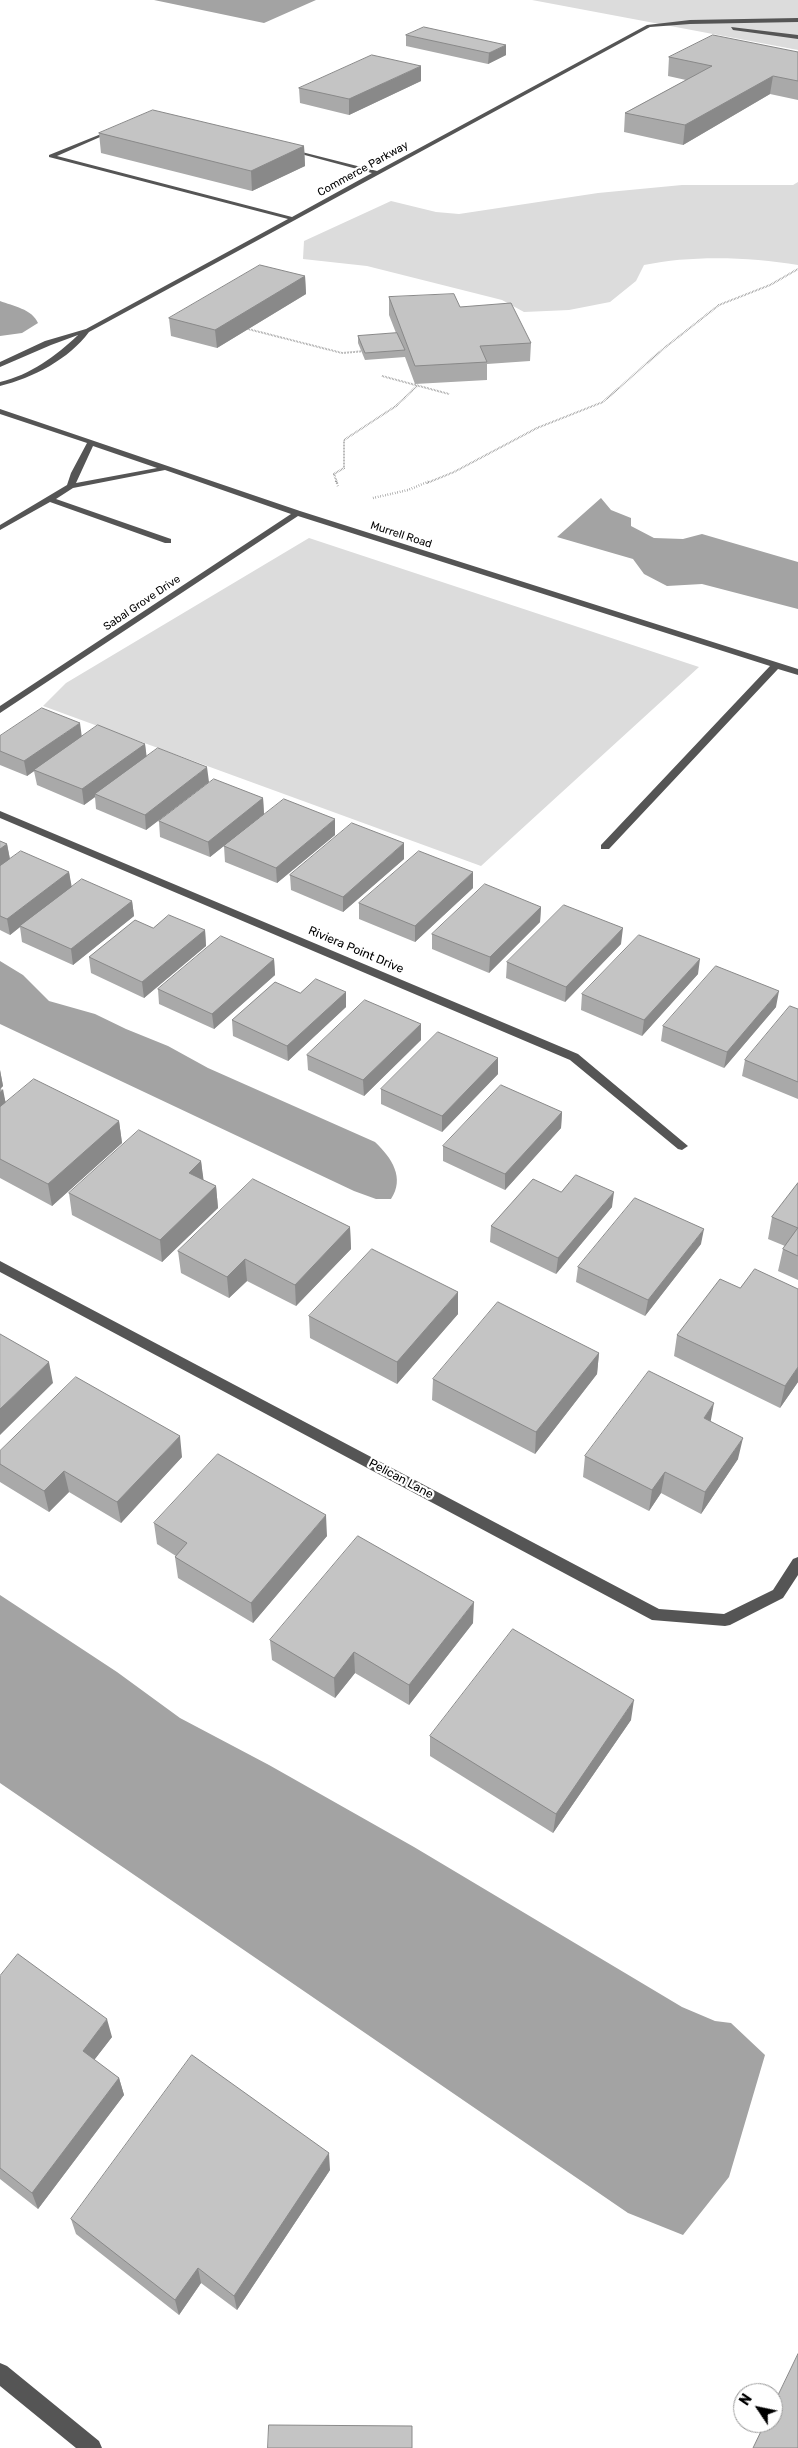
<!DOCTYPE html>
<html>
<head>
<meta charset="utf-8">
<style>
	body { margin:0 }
	#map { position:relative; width:798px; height:2448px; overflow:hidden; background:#fff; font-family:Rubik,sans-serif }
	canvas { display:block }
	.north { position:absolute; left:733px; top:2383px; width:50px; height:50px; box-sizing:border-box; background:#fff; border:1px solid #999; border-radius:50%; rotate:304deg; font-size:14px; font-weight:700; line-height:20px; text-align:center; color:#000 }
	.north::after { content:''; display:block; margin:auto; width:18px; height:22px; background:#000; clip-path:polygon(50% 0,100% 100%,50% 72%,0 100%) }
</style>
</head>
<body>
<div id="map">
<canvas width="798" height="2448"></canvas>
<div class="north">N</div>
</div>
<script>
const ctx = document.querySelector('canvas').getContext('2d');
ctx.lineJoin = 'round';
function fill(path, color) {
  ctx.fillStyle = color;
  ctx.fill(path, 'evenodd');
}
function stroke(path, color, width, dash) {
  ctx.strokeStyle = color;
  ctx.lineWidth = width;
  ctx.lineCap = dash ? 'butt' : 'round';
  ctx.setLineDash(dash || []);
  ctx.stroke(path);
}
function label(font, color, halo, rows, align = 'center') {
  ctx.font = font + ' Rubik,sans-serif';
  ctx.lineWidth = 4.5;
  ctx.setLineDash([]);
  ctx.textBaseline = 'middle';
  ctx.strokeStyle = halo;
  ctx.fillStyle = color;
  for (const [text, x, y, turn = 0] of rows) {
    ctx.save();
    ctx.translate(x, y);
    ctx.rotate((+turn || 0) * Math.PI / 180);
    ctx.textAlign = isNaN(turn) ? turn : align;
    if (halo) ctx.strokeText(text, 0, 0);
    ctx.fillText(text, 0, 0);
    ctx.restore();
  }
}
fill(new Path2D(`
	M532 0H798V50Z
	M798 182V265C750 257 692 255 644 265L636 281 610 302 569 310 524 312 502 300 367 266 303 259 304 241 391 201 436 212 459 214 598 193 682 185H793Z
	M309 538 699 667 481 866 43 706 66 683Z`), '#dcdcdc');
fill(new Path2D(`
	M154 0H316L264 23Z
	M0 301C13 306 32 309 38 323L22 333 0 336Z
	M601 498 611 510 631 518V526L654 538 683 539 702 534 798 562V609L702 584 667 586 644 574 633 559 557 537Z
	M0 961 23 975 49 1001 95 1014 126 1029 168 1046 208 1068 375 1142C392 1158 405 1178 391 1199H376L354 1191 0 1024Z
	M0 1595 117 1672 180 1718 269 1765 414 1847 682 2007 715 2021 731 2023 765 2055 729 2177 683 2235 628 2213 0 1783Z`), '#a3a3a3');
stroke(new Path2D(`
	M248 329 342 353 365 351
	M382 376 449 394
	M337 483 334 474 344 468V440L396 406 417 386
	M427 483 454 472 537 428 603 402 663 349 719 305 770 285 798 269`), '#777', 2, [0.5, 1]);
stroke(new Path2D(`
	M336 481 338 486
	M373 498 408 490 430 481`), '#777', 2.5, [0.5, 2]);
fill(new Path2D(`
	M798 18V22L690 24 650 27 89 332C69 359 33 378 0 386V382C30 375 56 356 78 335L51 345 0 367V362L45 341 86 329 288 219 49 157V155L116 128V130L57 156 292 217 372 173 286 150V148L377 171 647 25 690 20Z
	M731 27 798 35V39L733 30Z
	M0 409 300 511 798 669V675L778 669 609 849H601V845L770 666 298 516 0 713V706L291 514 165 470 73 488 56 499 171 539V543H165L50 502 0 530V525L67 485 71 473 87 443 0 414ZM93 446 157 468 76 483Z
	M0 811 578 1054 688 1146 682 1150 678 1149 570 1060 0 818Z
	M0 1261 659 1609 724 1614 773 1590 793 1559 798 1557V1575L783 1598 730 1625 725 1626 652 1620 0 1272Z
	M0 2363 7 2366 99 2441 102 2448H76L0 2386Z`), '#555');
fill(new Path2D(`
	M406 35 506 55 488 64 406 46Z
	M798 52V100L770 94 683 145 624 132 625 113 686 80 668 76 669 57Z
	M421 81 349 115 300 103 299 88Z
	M99 133 304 146 305 166 252 191 101 153Z
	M305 276 306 294 217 348 171 336 169 318Z
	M389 297 460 307 531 343 530 361 487 364V380L415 384 405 357 365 360 358 343V336L396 333 389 315Z
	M0 736 82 737 145 744 146 756 209 782 146 830 96 809 95 797 84 805 37 785 34 771 27 776 0 765Z
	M263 798 264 814 210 857 160 837 159 821Z
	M335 835 277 883 225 862 224 846Z
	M0 841 7 844 10 859 69 872 71 887 132 901 134 916 73 965 22 942 20 927 10 935 0 930Z
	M404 859 343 912 291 890 290 875Z
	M473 888 415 942 359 919V903Z
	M541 907 540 922 489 973 432 949V934Z
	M153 928 205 930 206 946 144 998 91 973 89 957Z
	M621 944 565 1002 506 978 507 962Z
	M274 959 275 975 214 1029 159 1004 158 989Z
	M698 974 642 1036 581 1010 582 994Z
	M346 992V1007L288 1061 233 1036 232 1020 300 993Z
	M776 1007 724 1068 661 1041 663 1026Z
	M798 1009V1099L742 1076 745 1060Z
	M421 1024V1040L364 1096 308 1070 307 1055Z
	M498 1058V1074L442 1132 381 1104V1089Z
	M0 1070 3 1086 1 1088 6 1103 119 1121 122 1143 52 1206 0 1178Z
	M562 1112 561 1128 505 1190 443 1161V1146Z
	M201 1161 203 1180 216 1186 218 1208 162 1262 72 1215 69 1193Z
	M798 1183V1280L778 1271 783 1249 785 1246 768 1239 772 1217Z
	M561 1192 612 1207 556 1274 490 1242 491 1226Z
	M350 1227 351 1249 296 1306 247 1281 229 1298 181 1273 178 1251Z
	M701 1244 645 1316 576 1282 578 1267Z
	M740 1288 798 1382 780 1408 674 1356 677 1335Z
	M458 1314 397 1384 310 1338 309 1316Z
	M599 1353 597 1374 535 1454 432 1400 433 1379Z
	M711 1422 738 1459 701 1514 661 1493 649 1511 583 1477 585 1456Z
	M0 1451 182 1457 121 1523 69 1492 49 1512 0 1482Z
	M154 1523 327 1536 253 1623 178 1578 175 1557 176 1556 157 1544Z
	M473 1623 409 1705 355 1673 335 1698 272 1660 270 1640Z
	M631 1720 553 1833 430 1756V1736Z
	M0 1976 112 2037 94 2060 119 2078 124 2095 38 2209 0 2179Z
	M330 2170 237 2310 201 2283 179 2315 76 2234 71 2219Z`), '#a9a9a9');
fill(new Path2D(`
	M506 45V55L488 64 489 53Z
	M421 66V81L349 115V99Z
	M773 76 770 94 683 145 685 125Z
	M304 146 305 166 252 191 251 171Z
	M305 276 306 294 217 348 215 330Z
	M80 723 82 738 27 776 24 761Z
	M145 744 147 759 95 794V797L84 805 82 789Z
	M207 767 209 782 146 830 145 815Z
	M263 798 264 814 210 857 208 842Z
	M335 819V835L277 883 276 868Z
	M404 843V859L343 912V897Z
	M7 844 10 860 0 867V849Z
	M69 872 72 888 20 926V927L10 935 7 919Z
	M473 872V888L415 942V926Z
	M132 901 134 916 73 965 71 949Z
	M541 907 540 922 489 973 490 957Z
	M623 928 621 944 565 1002 566 987Z
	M205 930 206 946 144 998 142 982Z
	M274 959 275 975 214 1029 212 1014Z
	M700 959 698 974 642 1036 644 1020Z
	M779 991 776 1007 724 1068 727 1052Z
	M346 992V1007L288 1061 287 1046Z
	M421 1024V1040L364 1096 363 1080Z
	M498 1058V1074L442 1132V1116Z
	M0 1070 3 1086 0 1089Z
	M3 1089 6 1105 0 1110V1092Z
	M562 1112 561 1128 505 1190V1174Z
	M119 1121 122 1143 52 1206 48 1184Z
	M201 1161 204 1183 189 1173Z
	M216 1186 218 1208 162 1262 160 1240Z
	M614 1192 612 1207 556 1274 558 1258Z
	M350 1227 351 1249 296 1306 295 1285Z
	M704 1229 701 1244 645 1316 648 1300Z
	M245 1259 247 1281 229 1298 227 1277Z
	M458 1292V1314L397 1384V1362Z
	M599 1353 597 1374 535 1454 536 1432Z
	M49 1362 53 1383 0 1435V1409Z
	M798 1367V1382L780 1408 785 1386Z
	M714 1403 710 1425 704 1418Z
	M180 1436 182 1457 121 1523 117 1502Z
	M743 1438 738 1459 701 1514 705 1492Z
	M64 1471 69 1492 49 1512 44 1491Z
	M665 1472 661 1493 649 1511 652 1490Z
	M326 1515 327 1536 253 1623 251 1603Z
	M474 1602 473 1623 409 1705V1685Z
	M354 1652 355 1673 335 1698 334 1678Z
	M634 1700 631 1720 553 1833 556 1814Z
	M107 2019 112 2037 88 2068 83 2051Z
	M119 2078 124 2095 38 2209 32 2193Z
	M329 2153 330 2170 237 2310 234 2296Z
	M198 2268 201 2283 179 2315 175 2300Z`), '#898989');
const building = new Path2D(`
	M424 27 506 45 489 53 406 35Z
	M713 35 798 52V81L773 76 685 125 625 113 712 66 669 57Z
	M372 55 421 66 349 99 299 88Z
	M153 110 304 146 251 171 99 133Z
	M260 265 305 276 215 330 169 318Z
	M454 294 460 307 511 303 531 343 480 346 487 362 415 366 389 297Z
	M397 333 405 350 365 353 358 336Z
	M42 708 80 723 24 761 0 751V736Z
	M98 725 145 744 82 789 34 770Z
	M158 748 207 767 145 815 95 794Z
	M214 779 263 798 208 842 159 821Z
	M284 799 335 819 276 868 224 846Z
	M352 823 404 843 343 897 290 875Z
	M0 841 7 844 0 849Z
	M21 851 69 872 7 919 0 916V866Z
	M419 851 473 872 415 926 359 903Z
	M82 879 132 901 71 949 20 926Z
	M485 884 541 907 490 957 432 934Z
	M564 905 623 928 566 987 507 962Z
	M169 915 205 930 142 982 89 957 135 920 153 928Z
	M639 935 700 959 644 1020 582 994Z
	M221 936 274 959 212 1014 158 989Z
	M716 966 779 991 727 1052 663 1026Z
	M316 979 346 992 287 1046 232 1020 275 982 300 993Z
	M365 1000 421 1024 363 1080 307 1055Z
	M790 1006 798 1009V1082L745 1060Z
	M438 1032 498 1058 442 1116 381 1089Z
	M34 1079 119 1121 48 1184 0 1159V1107Z
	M501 1085 562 1112 505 1174 443 1146Z
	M139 1130 201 1161 189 1173 216 1186 160 1240 69 1193Z
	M576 1175 614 1192 558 1258 491 1226 533 1179 561 1192Z
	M253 1179 350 1227 295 1285 245 1259 227 1277 178 1251Z
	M798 1183V1228L772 1217Z
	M635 1198 704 1229 648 1300 578 1267Z
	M798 1228V1256L783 1249Z
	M372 1249 458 1292 397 1362 309 1316Z
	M755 1269 798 1289V1367L785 1386 677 1335 720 1279 740 1288Z
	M498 1302 599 1353 536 1432 433 1379Z
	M0 1334 49 1362 0 1409Z
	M649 1371 714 1403 704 1418 743 1438 705 1492 665 1472 652 1490 585 1456Z
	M76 1377 180 1436 117 1502 64 1471 44 1491 0 1464V1451Z
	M218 1454 326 1515 251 1603 175 1557 187 1543 154 1523Z
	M358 1536 474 1602 409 1685 354 1652 334 1678 270 1640Z
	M513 1629 634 1700 556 1814 430 1736Z
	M18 1954 107 2019 83 2051 119 2078 32 2193 0 2168V1976Z
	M192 2055 329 2153 234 2296 198 2268 175 2300 71 2219Z
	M798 2354V2448H753L765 2423H773V2406Z
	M269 2425 412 2426V2448H268Z`);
fill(building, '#c4c4c4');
stroke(building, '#898989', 1);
label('11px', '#000', '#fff', [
	["Commerce Parkway",363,169,-29],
	["Murrell Road",401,535,18],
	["Sabal Grove Drive",142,603,-34]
]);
label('12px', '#000', '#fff', [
	["Riviera Point Drive",356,950,23],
	["Pelican Lane",401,1479,28]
]);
</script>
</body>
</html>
